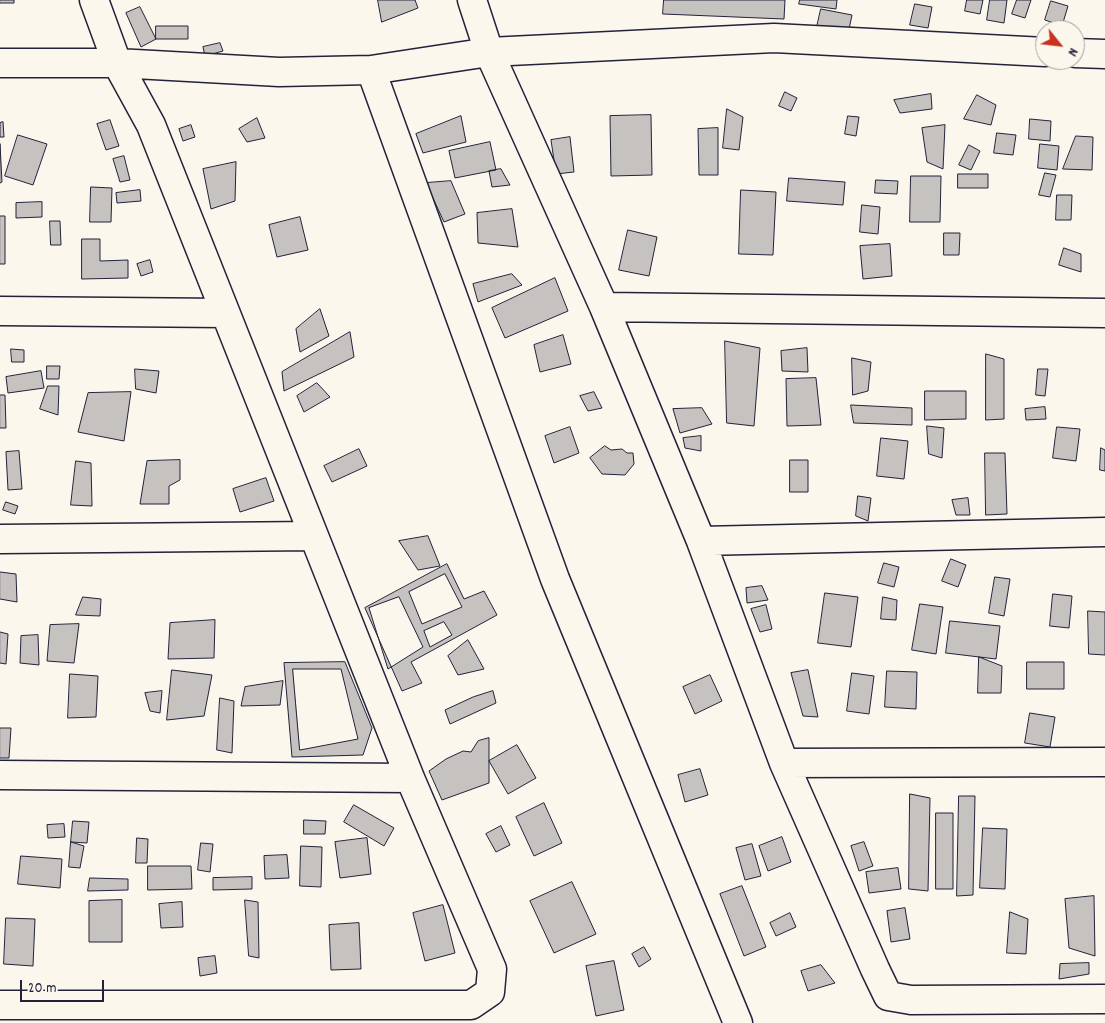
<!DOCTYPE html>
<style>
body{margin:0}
#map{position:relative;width:1105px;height:1023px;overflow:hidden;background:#fbf7ec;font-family:Dekko,sans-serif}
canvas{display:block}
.north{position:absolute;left:1035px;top:20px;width:50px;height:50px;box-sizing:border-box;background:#fbf7ec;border:1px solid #a4a2a5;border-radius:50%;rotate:119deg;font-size:14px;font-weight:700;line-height:20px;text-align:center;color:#22223b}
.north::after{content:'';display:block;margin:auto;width:18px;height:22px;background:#c8321e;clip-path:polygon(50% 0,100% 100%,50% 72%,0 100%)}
.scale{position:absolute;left:20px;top:980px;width:84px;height:22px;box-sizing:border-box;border:2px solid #22223b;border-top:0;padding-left:6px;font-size:15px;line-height:18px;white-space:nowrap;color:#22223b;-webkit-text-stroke:4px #fbf7ec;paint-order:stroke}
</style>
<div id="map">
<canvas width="1105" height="1023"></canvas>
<div class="north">N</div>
<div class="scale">20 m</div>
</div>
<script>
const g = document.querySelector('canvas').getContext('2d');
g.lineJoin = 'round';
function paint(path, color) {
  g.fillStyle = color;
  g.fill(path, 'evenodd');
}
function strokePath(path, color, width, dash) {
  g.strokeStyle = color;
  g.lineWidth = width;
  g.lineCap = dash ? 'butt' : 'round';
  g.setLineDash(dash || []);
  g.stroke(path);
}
const building = new Path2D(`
 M0,0H14V3H0Z
 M378,0H415L418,8L382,22Z
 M664,0H785L784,19L663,14Z
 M800,0H837L836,9L799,4Z
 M967,0H983L980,14L965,11Z
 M990,0H1007L1004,23L987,20Z
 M1017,0H1031L1025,18L1012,14Z
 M1051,1L1068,6L1062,26L1045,20Z
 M915,4L932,7L928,28L910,25Z
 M140,7L156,39L141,47L126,13Z
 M821,9L852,15L848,34L817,27Z
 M156,26H188V39H156Z
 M220,43L223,51L205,56L203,47Z
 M785,92L797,98L791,111L779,106Z
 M931,94L932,109L900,113L894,100Z
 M977,95L996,105L991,125L964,119Z
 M727,109L743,117L739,150L723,148Z
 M651,115L652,175L611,176L610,116Z
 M461,116L466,142L423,153L416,134Z
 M848,116L859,117L856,136L845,134Z
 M257,118L265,138L247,142L239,129Z
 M1030,119L1051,121L1050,141L1029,139Z
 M110,120L119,146L106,150L97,124Z
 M3,122L4,137H0V123Z
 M191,125L195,137L183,141L179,129Z
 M945,125L943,169L927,162L922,128Z
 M718,128V175H699L698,129Z
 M997,133L1016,135L1013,155L994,153Z
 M18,135L47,144L33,185L5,176Z
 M1076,136L1093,137L1092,170L1063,169Z
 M570,137L574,172L556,174L551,140Z
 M490,142L496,170L455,178L449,151Z
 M0,144L2,182L0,183Z
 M1040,144L1059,146L1057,170L1038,168Z
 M969,145L980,151L971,170L959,165Z
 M124,156L130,180L120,182L113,159Z
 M236,162L235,201L211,209L203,169Z
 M501,169L510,185L492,187L489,171Z
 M1045,173L1056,175L1050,197L1039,195Z
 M958,174H988V188H958Z
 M911,176H941L940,222H910Z
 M789,178L845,182L843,205L787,201Z
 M876,180L898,181L897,194L875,193Z
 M451,181L465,214L444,222L426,183Z
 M91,187L112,188L111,222H90Z
 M140,190L141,201L117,203L116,193Z
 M741,190L776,192L773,255L739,254Z
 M1057,195H1072L1071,220H1056Z
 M42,202V217L16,218V203Z
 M862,205L880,207L878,234L860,232Z
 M512,209L518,247L478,243L477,213Z
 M0,216H5V264H0Z
 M300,217L308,250L277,257L269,225Z
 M50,221H60L61,245H51Z
 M628,230L657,237L649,276L619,270Z
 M944,233H960L959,255H944Z
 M82,239H100V261L128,260V278L82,279Z
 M890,244L892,276L863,279L860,246Z
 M1064,248L1081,254V272L1059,265Z
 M150,260L153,272L141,276L137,264Z
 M512,274L522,285L478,302L473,284Z
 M555,278L568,311L505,338L492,308Z
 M320,309L329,336L300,352L296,329Z
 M350,332L354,357L284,391L282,372Z
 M563,335L571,364L540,372L534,345Z
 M725,341L760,348L754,426L727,423Z
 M807,348L808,372L782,371L781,351Z
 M11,349L24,350V362H12Z
 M986,354L1004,359V419L986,420Z
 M852,358L871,362L868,391L853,395Z
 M47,366H60L59,379H47Z
 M135,369L159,371L156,393L136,389Z
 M1038,369H1048L1045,396L1036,395Z
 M41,371L44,388L8,393L6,377Z
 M816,378L821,425L787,426L786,379Z
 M317,383L330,397L304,412L297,396Z
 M48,386H59L58,415L40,409Z
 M925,391H966V419L925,420Z
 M131,392L124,441L78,432L88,393Z
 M594,392L602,408L588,411L580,396Z
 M0,395H5L6,428H0Z
 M851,405L912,408V425L854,423Z
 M1045,407L1046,419L1026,420L1025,409Z
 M702,408L712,424L680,433L673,409Z
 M927,426L944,428L942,458L929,454Z
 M570,427L579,453L554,463L545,436Z
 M1057,427L1080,429L1076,461L1053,458Z
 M701,436V451L685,448L683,438Z
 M881,438L908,441L904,479L877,476Z
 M605,446L611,450L622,449L627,453H633L634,464L625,475L602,474L590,458Z
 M1101,448L1105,450V471L1100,470Z
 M359,449L367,466L332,482L324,466Z
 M19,451L22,489L8,490L6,452Z
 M985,453H1005L1007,514L986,515Z
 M180,460V480L169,486V504H140L147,461Z
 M790,460H808V492H790Z
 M76,461L91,463L92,506L71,505Z
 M266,478L274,501L240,512L233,489Z
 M858,496L871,498L868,521L856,516Z
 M968,498L970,515H956L952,500Z
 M6,502L18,506L15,514L3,510Z
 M428,536L440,566L418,570L399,541Z
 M951,559L966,565L958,587L942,581Z
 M884,563L899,567L894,587L878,583Z
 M447,564L464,599L484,591L497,615L411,662L422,683L402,691L365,608Z
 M0,572L16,574L17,602L0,599Z
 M445,574L462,607L422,624L409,592Z
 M995,577L1010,579L1004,616L989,613Z
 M762,586L768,600L747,603L746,588Z
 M825,593L858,597L851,647L818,643Z
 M1053,594L1072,596L1069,628L1050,626Z
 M83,597L101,599L100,616L76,615Z
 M399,597L423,647L388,669L369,608Z
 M883,597L897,600L896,620L881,619Z
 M920,604L943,607L936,654L912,650Z
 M766,605L772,629L760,632L751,609Z
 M1088,611L1105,612V655L1089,654Z
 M215,620L214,658L168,659L170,623Z
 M950,621L1000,626L996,659L946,653Z
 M444,622L452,635L430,647L424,631Z
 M79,624L74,663L47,661L50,625Z
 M0,632L8,634L6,664L0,663Z
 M38,635L39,665L20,663L21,636Z
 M468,640L484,669L458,675L448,656Z
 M979,657L1002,666L1001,693H978Z
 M345,662L372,728L363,755L292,757L284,663Z
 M1027,662H1064V689H1027Z
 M293,669H341L358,739L300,750Z
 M172,670L212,675L204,716L167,720Z
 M808,670L818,717L803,716L791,673Z
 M887,671L917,672L916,709L885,707Z
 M852,673L874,676L869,714L847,711Z
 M70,674L98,676L96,717L68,718Z
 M710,675L722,701L695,714L683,687Z
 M283,681L280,705L241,706L245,687Z
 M162,691L160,713L150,711L145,693Z
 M493,691L496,703L450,724L445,710L473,697Z
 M220,698L234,701L232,753L217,750Z
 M1030,713L1055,717L1050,747L1025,743Z
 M0,728H11L9,758H0Z
 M489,738V783L442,800L429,771L446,759L463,751L471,752L478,741Z
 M517,745L536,778L508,794L489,761Z
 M700,769L708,795L685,802L678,775Z
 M910,794L930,798L928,891L909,889Z
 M959,796H975L973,895L957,896Z
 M544,803L562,843L534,856L516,817Z
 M354,805L394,828L384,846L344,822Z
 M936,813H953V889H936Z
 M304,820L326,821L325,834H304Z
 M73,821L89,822L87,843L71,842Z
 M64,824L65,837L48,838L47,825Z
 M501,826L510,845L496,852L486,834Z
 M983,828L1007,829L1005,889L980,888Z
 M782,837L791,862L768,871L759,846Z
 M137,838L148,839L147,863H136Z
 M367,838L371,874L340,878L335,842Z
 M71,842L84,846L80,868L69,867Z
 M864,842L873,866L859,871L851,846Z
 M201,843L213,844L210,872L198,870Z
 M752,844L761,876L745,880L736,848Z
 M301,846L322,847L321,887L300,886Z
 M287,855L289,878L265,879L264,856Z
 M21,856L62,859L60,888L18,884Z
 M148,866H191L192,889L148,890Z
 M898,868L901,889L869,893L866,872Z
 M252,877V889L213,890V878Z
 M90,878L128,879V890L88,891Z
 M572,882L596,934L554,953L530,901Z
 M742,886L766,947L744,956L720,894Z
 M1094,896L1095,956L1069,948L1065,899Z
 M122,900V942H89V901Z
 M245,900L258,902L259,958L249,956Z
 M182,902L183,927L161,928L159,904Z
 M443,905L455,953L425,961L413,913Z
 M905,908L910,939L891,942L887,911Z
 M1010,912L1028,919L1026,954L1007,953Z
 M790,913L796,927L776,936L770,923Z
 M6,918L35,919L33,966L4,964Z
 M359,923L361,969L331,970L329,925Z
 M644,947L651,959L639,967L632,954Z
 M215,956L217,973L200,976L198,958Z
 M614,961L624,1010L596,1016L586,966Z
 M1089,963V974L1059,979L1060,964Z
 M821,965L835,983L808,991L801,971Z`);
paint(building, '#c6c2c0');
strokePath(building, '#22223b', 1);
const street = new Path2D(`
 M472,0L489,52L604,307L701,541L784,763L875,969L888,996L911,1000L1105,999
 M1075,53L1105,54
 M0,63H117L279,72L371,70L489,52L774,38L1045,52
 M371,70L555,579L738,1023
 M604,307L1105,313
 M0,311L225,313
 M0,539L314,536
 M701,541L1105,532
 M784,763L1105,762
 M0,775L410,778
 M0,1005H471L490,992L492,969L410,778L151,125L117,63L94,0`);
strokePath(street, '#22223b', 31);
strokePath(street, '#fbf7ec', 28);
</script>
